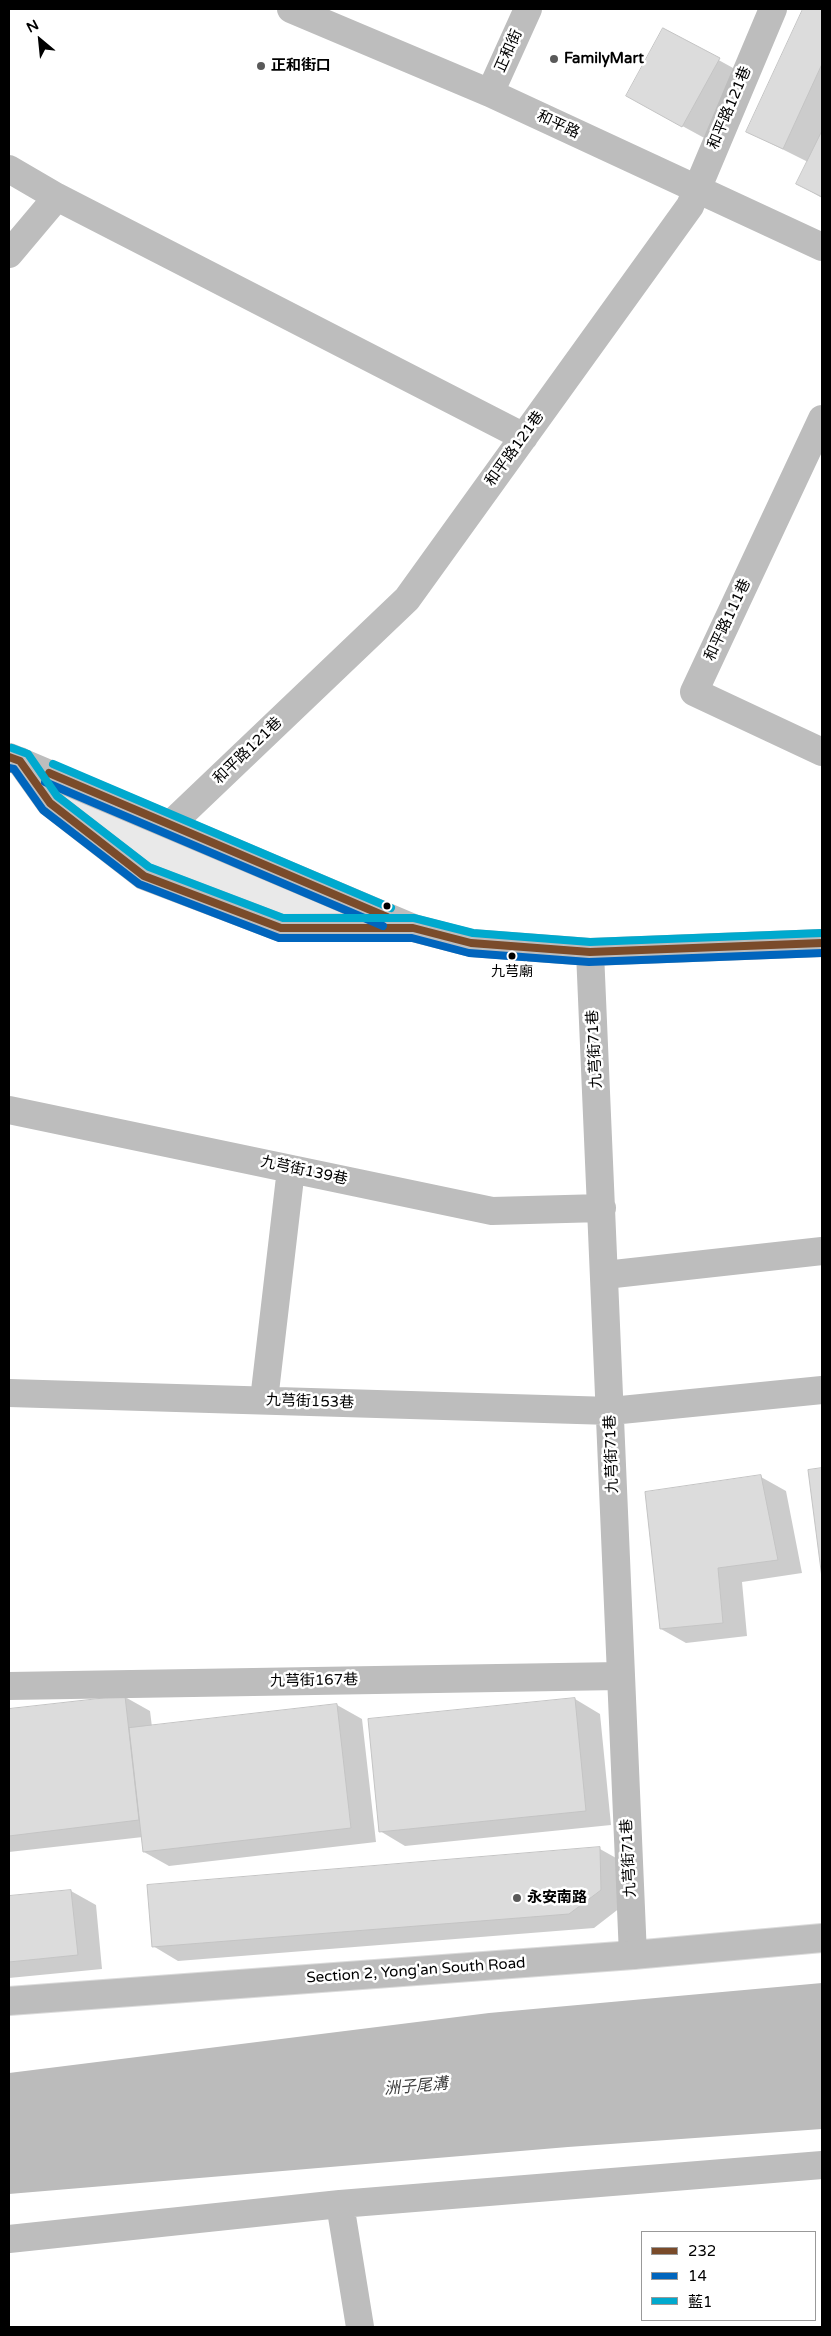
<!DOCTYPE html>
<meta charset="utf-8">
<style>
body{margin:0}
#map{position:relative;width:831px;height:2336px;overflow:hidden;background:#fff;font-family:"Varela Round","Noto Sans TC",sans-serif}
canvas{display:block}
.frame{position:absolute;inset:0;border:10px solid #000;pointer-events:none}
.legend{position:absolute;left:641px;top:2231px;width:175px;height:90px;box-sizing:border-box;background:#fff;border:1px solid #999;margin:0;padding:6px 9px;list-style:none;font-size:15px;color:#000}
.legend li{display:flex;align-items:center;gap:10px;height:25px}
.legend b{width:25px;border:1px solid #999}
.north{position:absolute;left:15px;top:15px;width:50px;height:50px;-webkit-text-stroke:4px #fff;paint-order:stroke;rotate:332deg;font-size:14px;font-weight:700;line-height:20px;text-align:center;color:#000}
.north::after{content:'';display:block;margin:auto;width:18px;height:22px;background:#000;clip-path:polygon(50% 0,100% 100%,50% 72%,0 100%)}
</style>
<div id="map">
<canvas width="831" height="2336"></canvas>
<div class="frame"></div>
<ul class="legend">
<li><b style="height:6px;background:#7a4b2a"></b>232</li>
<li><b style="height:6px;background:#0065bd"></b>14</li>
<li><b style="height:6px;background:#00a9ce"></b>藍1</li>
</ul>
<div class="north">N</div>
</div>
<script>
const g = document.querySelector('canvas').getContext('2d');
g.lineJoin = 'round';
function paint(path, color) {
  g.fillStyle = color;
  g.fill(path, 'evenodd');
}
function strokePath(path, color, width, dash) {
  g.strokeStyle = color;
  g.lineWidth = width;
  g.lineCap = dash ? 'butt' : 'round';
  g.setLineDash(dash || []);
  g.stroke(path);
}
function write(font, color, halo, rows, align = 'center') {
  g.font = font + ' "Varela Round","Noto Sans TC",sans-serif';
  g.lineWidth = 5;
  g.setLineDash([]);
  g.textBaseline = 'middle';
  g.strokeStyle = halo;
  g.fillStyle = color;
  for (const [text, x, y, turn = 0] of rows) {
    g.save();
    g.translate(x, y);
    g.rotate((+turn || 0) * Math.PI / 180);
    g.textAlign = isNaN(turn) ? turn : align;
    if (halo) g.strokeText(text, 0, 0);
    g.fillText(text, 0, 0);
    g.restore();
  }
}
paint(new Path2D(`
 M31,766L397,927L281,928L144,876Z`), '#e9e9e9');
paint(new Path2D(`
 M822,1983V2129L568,2147L9,2194V2073L489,2013Z`), '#bbb');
paint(new Path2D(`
 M804,9H822V198L798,184L808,162L748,132Z
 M664,30L744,74L708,140L653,110Z
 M822,1469V1568L809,1471Z
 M761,1477L786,1491L802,1573L742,1582L747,1636L686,1643L661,1629Z
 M125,1697L150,1711L152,1727L337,1705L362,1719L376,1842L169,1866L144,1852L143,1837L9,1852V1710Z
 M575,1699L600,1714L611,1825L405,1846L380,1831Z
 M600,1849L625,1863V1904L594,1928L178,1961L153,1946Z
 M71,1891L96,1905L102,1969L9,1978V1897Z`), '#0003');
const building = new Path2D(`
 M803,9H822V64L783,149L746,132Z
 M663,28L720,58L682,127L626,96Z
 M822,131V197L796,184Z
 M822,1468V1578L808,1470Z
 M761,1475L778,1560L718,1568L723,1623L660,1629L645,1492Z
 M125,1696L139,1820L9,1836V1709Z
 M575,1698L586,1811L379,1832L368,1719Z
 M337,1704L351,1828L143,1852L129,1728Z
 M600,1847L601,1890L569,1914L152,1947L147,1885Z
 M71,1890L78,1955L9,1962V1896Z`);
paint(building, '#dcdcdc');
strokePath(building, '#c4c4c4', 1);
const major = new Path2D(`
 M9,2001L633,1955L822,1938`);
strokePath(major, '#dbdbdb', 30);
strokePath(new Path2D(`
 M291,9L490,93L822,247
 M490,93L528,9
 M9,169L57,197L524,437
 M9,254L57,197
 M822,419L694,692L822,752
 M9,757L413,928L471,943L590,952L822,943
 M20,761L50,803L144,876L281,928L399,927
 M170,825L407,599L690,206L773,9
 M590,952L633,1955
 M9,1110L492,1211L602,1208
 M605,1275L822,1251
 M9,1393L611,1411L822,1390
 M264,1400L291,1169
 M9,1686L620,1676
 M340,2204L360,2327
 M9,2239L340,2204L822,2165`), '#bdbdbd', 28);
strokePath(major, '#bdbdbd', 28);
strokePath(new Path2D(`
 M9,757L20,761L50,803L144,876L281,928H413L471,943L590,952L822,943
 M49,773L387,917`), '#7a4b2a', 8);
strokePath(new Path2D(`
 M9,768L14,769L43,810L139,884L279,938H412L469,953L589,962L822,953
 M45,782L383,926`), '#0065bd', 8);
strokePath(new Path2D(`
 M12,748L28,754L57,796L149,867L283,918H414L473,933L590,942L822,933
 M53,764L391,908`), '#00a9ce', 8);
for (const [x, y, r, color] of [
 [554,59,5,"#595959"],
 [261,66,5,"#595959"],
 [387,906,4.5,"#000"],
 [512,956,4.5,"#000"],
 [517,1898,5,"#595959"]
]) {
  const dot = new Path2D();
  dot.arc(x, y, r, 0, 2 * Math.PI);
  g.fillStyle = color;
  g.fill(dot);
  strokePath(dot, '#fff', 2);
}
write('14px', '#000', '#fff', [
 ["九芎廟",512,972]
]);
write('15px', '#000', '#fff', [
 ["正和街",509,51,-66],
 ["和平路121巷",730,108,-67],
 ["和平路",558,125,25],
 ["和平路121巷",515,449,-54],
 ["和平路111巷",728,620,-65],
 ["和平路121巷",248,751,-44],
 ["九芎街71巷",595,1049,-93],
 ["九芎街139巷",304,1171,12],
 ["九芎街153巷",310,1402,2],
 ["九芎街71巷",612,1454,-92],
 ["九芎街167巷",314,1681,-1],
 ["九芎街71巷",629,1858,-93],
 ["Section 2, Yong'an South Road",416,1971,-4]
]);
write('bold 15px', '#000', '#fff', [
 ["FamilyMart",564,59],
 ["正和街口",271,66],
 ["永安南路",527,1898]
], 'left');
write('italic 16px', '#3f3f3f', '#fff', [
 ["洲子尾溝",416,2087,-5]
]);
</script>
